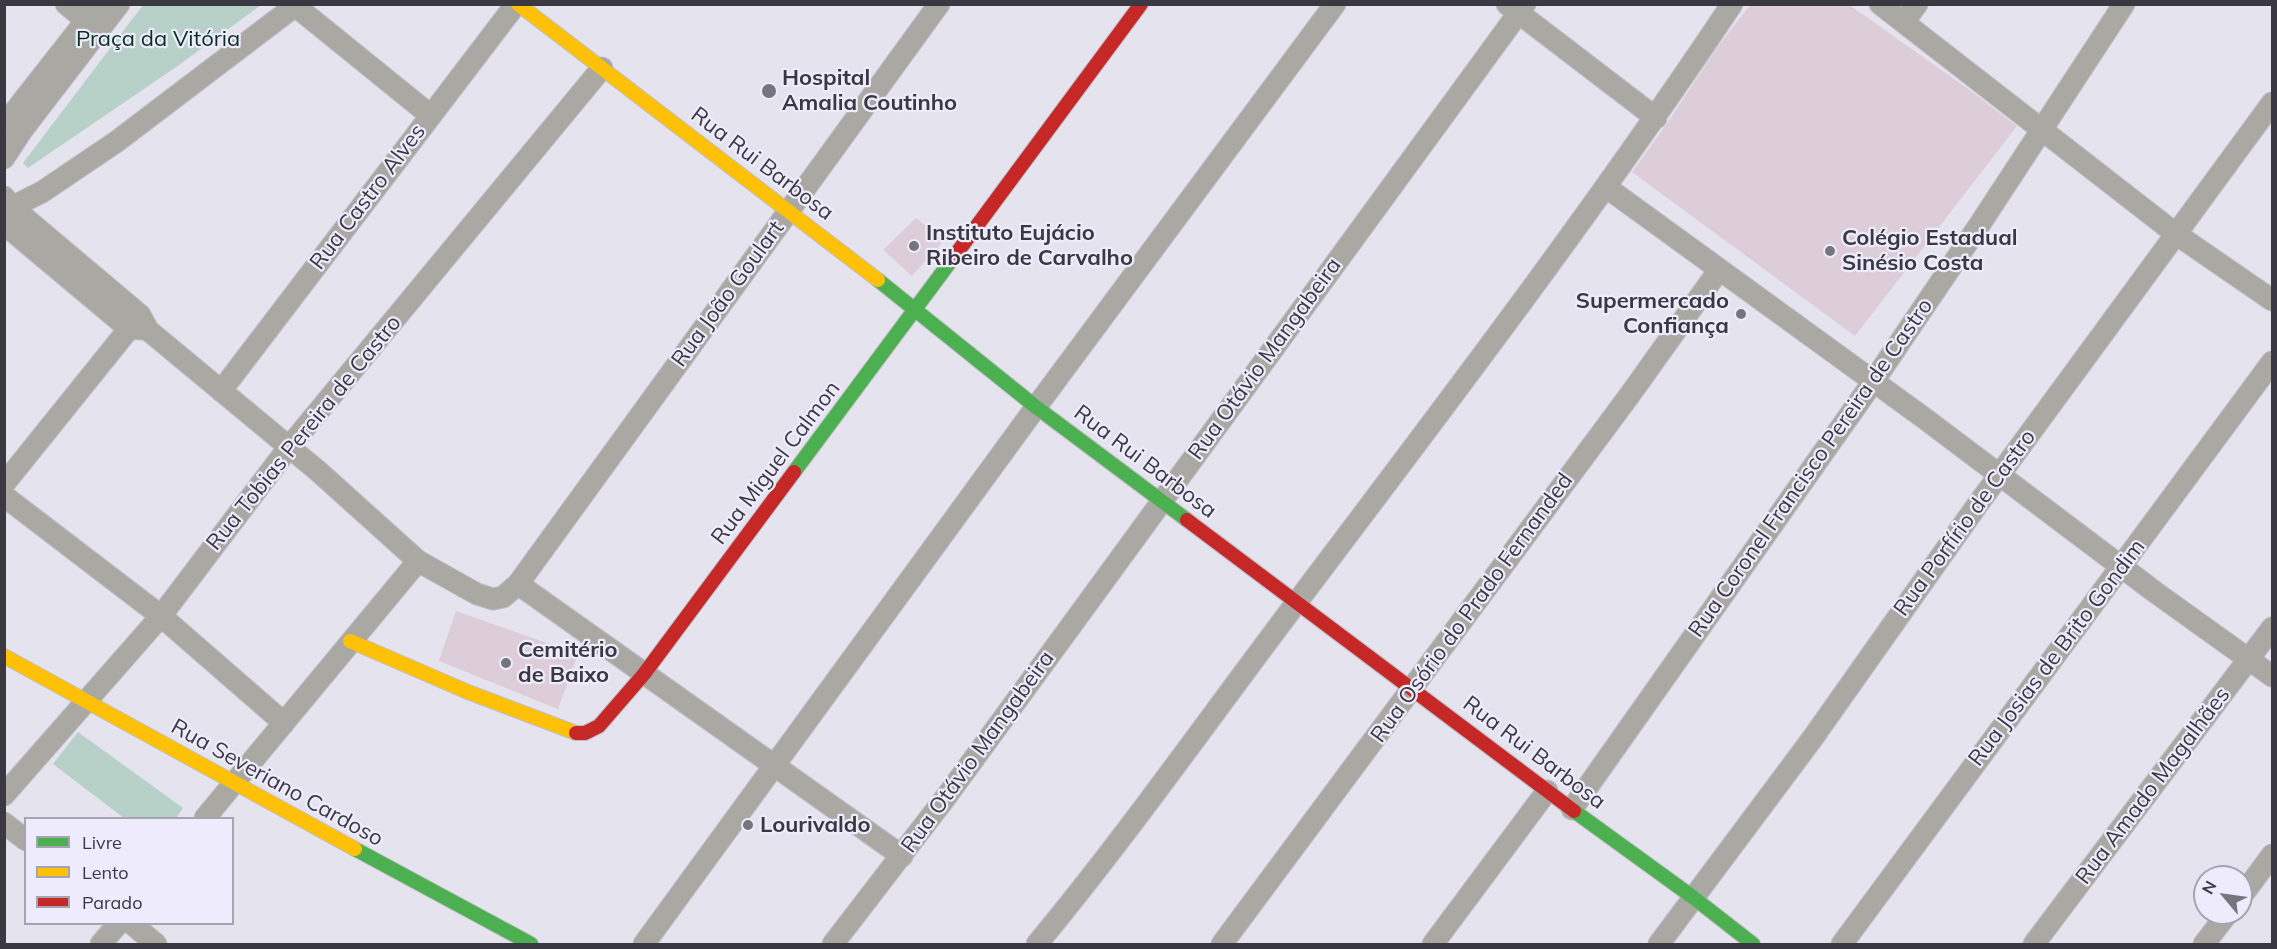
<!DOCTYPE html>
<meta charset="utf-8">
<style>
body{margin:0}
#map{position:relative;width:2277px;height:949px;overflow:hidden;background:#e4e3ee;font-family:Mulish,sans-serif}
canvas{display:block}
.frame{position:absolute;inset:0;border:6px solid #3a3941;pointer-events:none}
.legend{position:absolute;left:24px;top:817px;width:210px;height:108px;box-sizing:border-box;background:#eeecfc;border:2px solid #a6a4b1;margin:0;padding:8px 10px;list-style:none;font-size:18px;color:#3a3941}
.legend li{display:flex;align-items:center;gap:12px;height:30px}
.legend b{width:30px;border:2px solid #a6a4b1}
.north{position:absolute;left:2193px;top:865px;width:60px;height:60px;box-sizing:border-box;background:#eeecfc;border:2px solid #a6a4b1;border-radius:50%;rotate:299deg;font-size:16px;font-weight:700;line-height:24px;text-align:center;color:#3a3941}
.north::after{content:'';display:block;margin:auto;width:21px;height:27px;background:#76747e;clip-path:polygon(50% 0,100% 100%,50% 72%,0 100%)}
</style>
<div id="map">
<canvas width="2277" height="949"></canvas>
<div class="frame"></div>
<ul class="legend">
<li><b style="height:8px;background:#4caf50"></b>Livre</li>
<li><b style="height:8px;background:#ffc107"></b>Lento</li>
<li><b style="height:8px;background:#c62828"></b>Parado</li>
</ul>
<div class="north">N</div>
</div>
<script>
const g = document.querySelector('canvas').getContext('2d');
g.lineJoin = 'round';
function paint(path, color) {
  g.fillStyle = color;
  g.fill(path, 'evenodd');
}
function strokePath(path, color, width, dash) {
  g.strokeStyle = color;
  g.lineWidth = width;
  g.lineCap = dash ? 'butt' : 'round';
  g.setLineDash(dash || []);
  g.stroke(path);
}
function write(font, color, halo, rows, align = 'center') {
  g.font = font + ' Mulish,sans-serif';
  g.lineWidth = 4.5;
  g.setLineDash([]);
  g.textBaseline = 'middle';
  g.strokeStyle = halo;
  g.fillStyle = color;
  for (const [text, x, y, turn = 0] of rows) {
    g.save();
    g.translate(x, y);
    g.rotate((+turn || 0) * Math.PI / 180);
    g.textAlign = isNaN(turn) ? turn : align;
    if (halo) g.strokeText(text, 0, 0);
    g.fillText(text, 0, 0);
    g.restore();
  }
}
paint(new Path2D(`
 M143,5H261L179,65L28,168L23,163Z
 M78,732L183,808L176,818H124L53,764Z`), '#b7d1c9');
paint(new Path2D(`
 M1751,4H1848L1971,91L2017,126L1855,336L1632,172L1666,125L1719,45Z
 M916,218L944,240L912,276L883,250Z
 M456,611L578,654L558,709L439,661Z`), '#ddcdd9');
const street = new Path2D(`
 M66,4L96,29
 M293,4L430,115
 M1507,4L1656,118
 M1880,4L2176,234L2272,300
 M1904,22L1917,4
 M4,125L99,4
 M4,158L23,129L119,4
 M1606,187L1924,418L2155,592L2272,676
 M4,197L12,207L140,315L148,330L318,471L418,561L477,594L493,599L503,597L518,584L902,856
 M12,207L42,192L116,142L295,6
 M4,224L128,328L141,329
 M221,391L516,4
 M4,484L140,315
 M4,496L161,616L284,723
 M518,584L939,4
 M4,795L161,616L289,447L602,68
 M1572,809L1873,382L1980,224L2124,4
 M205,818L418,561
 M4,823L26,840
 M2241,897L2272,855
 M132,924L156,944
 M101,944L118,924
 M644,944L1036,407L1335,4
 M833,944L946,797L1525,4
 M1037,944C1129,833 1212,714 1300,598C1447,403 1596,208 1732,4
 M1222,944L1629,396L1719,270
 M1433,944L1547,791
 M1659,944L1812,739L1978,504L2272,103
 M1842,944L2272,362
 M2034,944L2272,628
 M2204,944L2228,913`);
const fast = new Path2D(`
 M878,280L1036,407L1187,520
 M794,472L956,254
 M1574,811L1694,898L1753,944
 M355,849L531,944`);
const slow = new Path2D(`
 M518,4L878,280
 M350,641L468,692L576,733
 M4,656L355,849`);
const jam = new Path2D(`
 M956,254L1141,4
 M1187,520L1574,811
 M576,733H585L599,726L644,674L794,472`);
strokePath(street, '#bfbec7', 23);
strokePath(fast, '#bfbec7', 16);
strokePath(slow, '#bfbec7', 16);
strokePath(jam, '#bfbec7', 16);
strokePath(street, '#aaa8a2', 21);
strokePath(fast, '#4caf50', 14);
strokePath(slow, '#ffc107', 14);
strokePath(jam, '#c62828', 14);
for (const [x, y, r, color] of [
 [769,91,8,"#76747e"],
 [914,246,6,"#76747e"],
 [1830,251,6,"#76747e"],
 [1741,314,6,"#76747e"],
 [506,663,6,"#76747e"],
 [748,825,6,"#76747e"]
]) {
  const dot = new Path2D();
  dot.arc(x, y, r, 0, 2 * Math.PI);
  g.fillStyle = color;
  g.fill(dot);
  strokePath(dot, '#eeecfc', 2);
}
write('22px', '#093121', '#eeecfc', [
 ["Praça da Vitória",158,39]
]);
write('bold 22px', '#3a3941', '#eeecfc', [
 ["Hospital",782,78],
 ["Amalia Coutinho",782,103],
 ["Instituto Eujácio",926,233],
 ["Ribeiro de Carvalho",926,258],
 ["Colégio Estadual",1842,238],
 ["Sinésio Costa",1842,263],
 ["Supermercado",1729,301,"right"],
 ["Confiança",1729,326,"right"],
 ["Cemitério",518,650],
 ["de Baixo",518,675],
 ["Lourivaldo",760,825]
], 'left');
write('22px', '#3a3941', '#eeecfc', [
 ["Rua Rui Barbosa",762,164,37],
 ["Rua Castro Alves",368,197,-53],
 ["Rua João Goulart",728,294,-54],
 ["Rua Otávio Mangabeira",1265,359,-54],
 ["Rua Tobias Pereira de Castro",304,433,-51],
 ["Rua Rui Barbosa",1145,462,37],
 ["Rua Miguel Calmon",776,463,-53],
 ["Rua Coronel Francisco Pereira de Castro",1811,468,-55],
 ["Rua Porfírio de Castro",1965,523,-54],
 ["Rua Osório do Prado Fernanded",1472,608,-54],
 ["Rua Josias de Brito Gondim",2057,653,-53],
 ["Rua Otávio Mangabeira",978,752,-54],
 ["Rua Rui Barbosa",1534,753,37],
 ["Rua Severiano Cardoso",277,783,29],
 ["Rua Amado Magalhães",2153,786,-53]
]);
</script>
